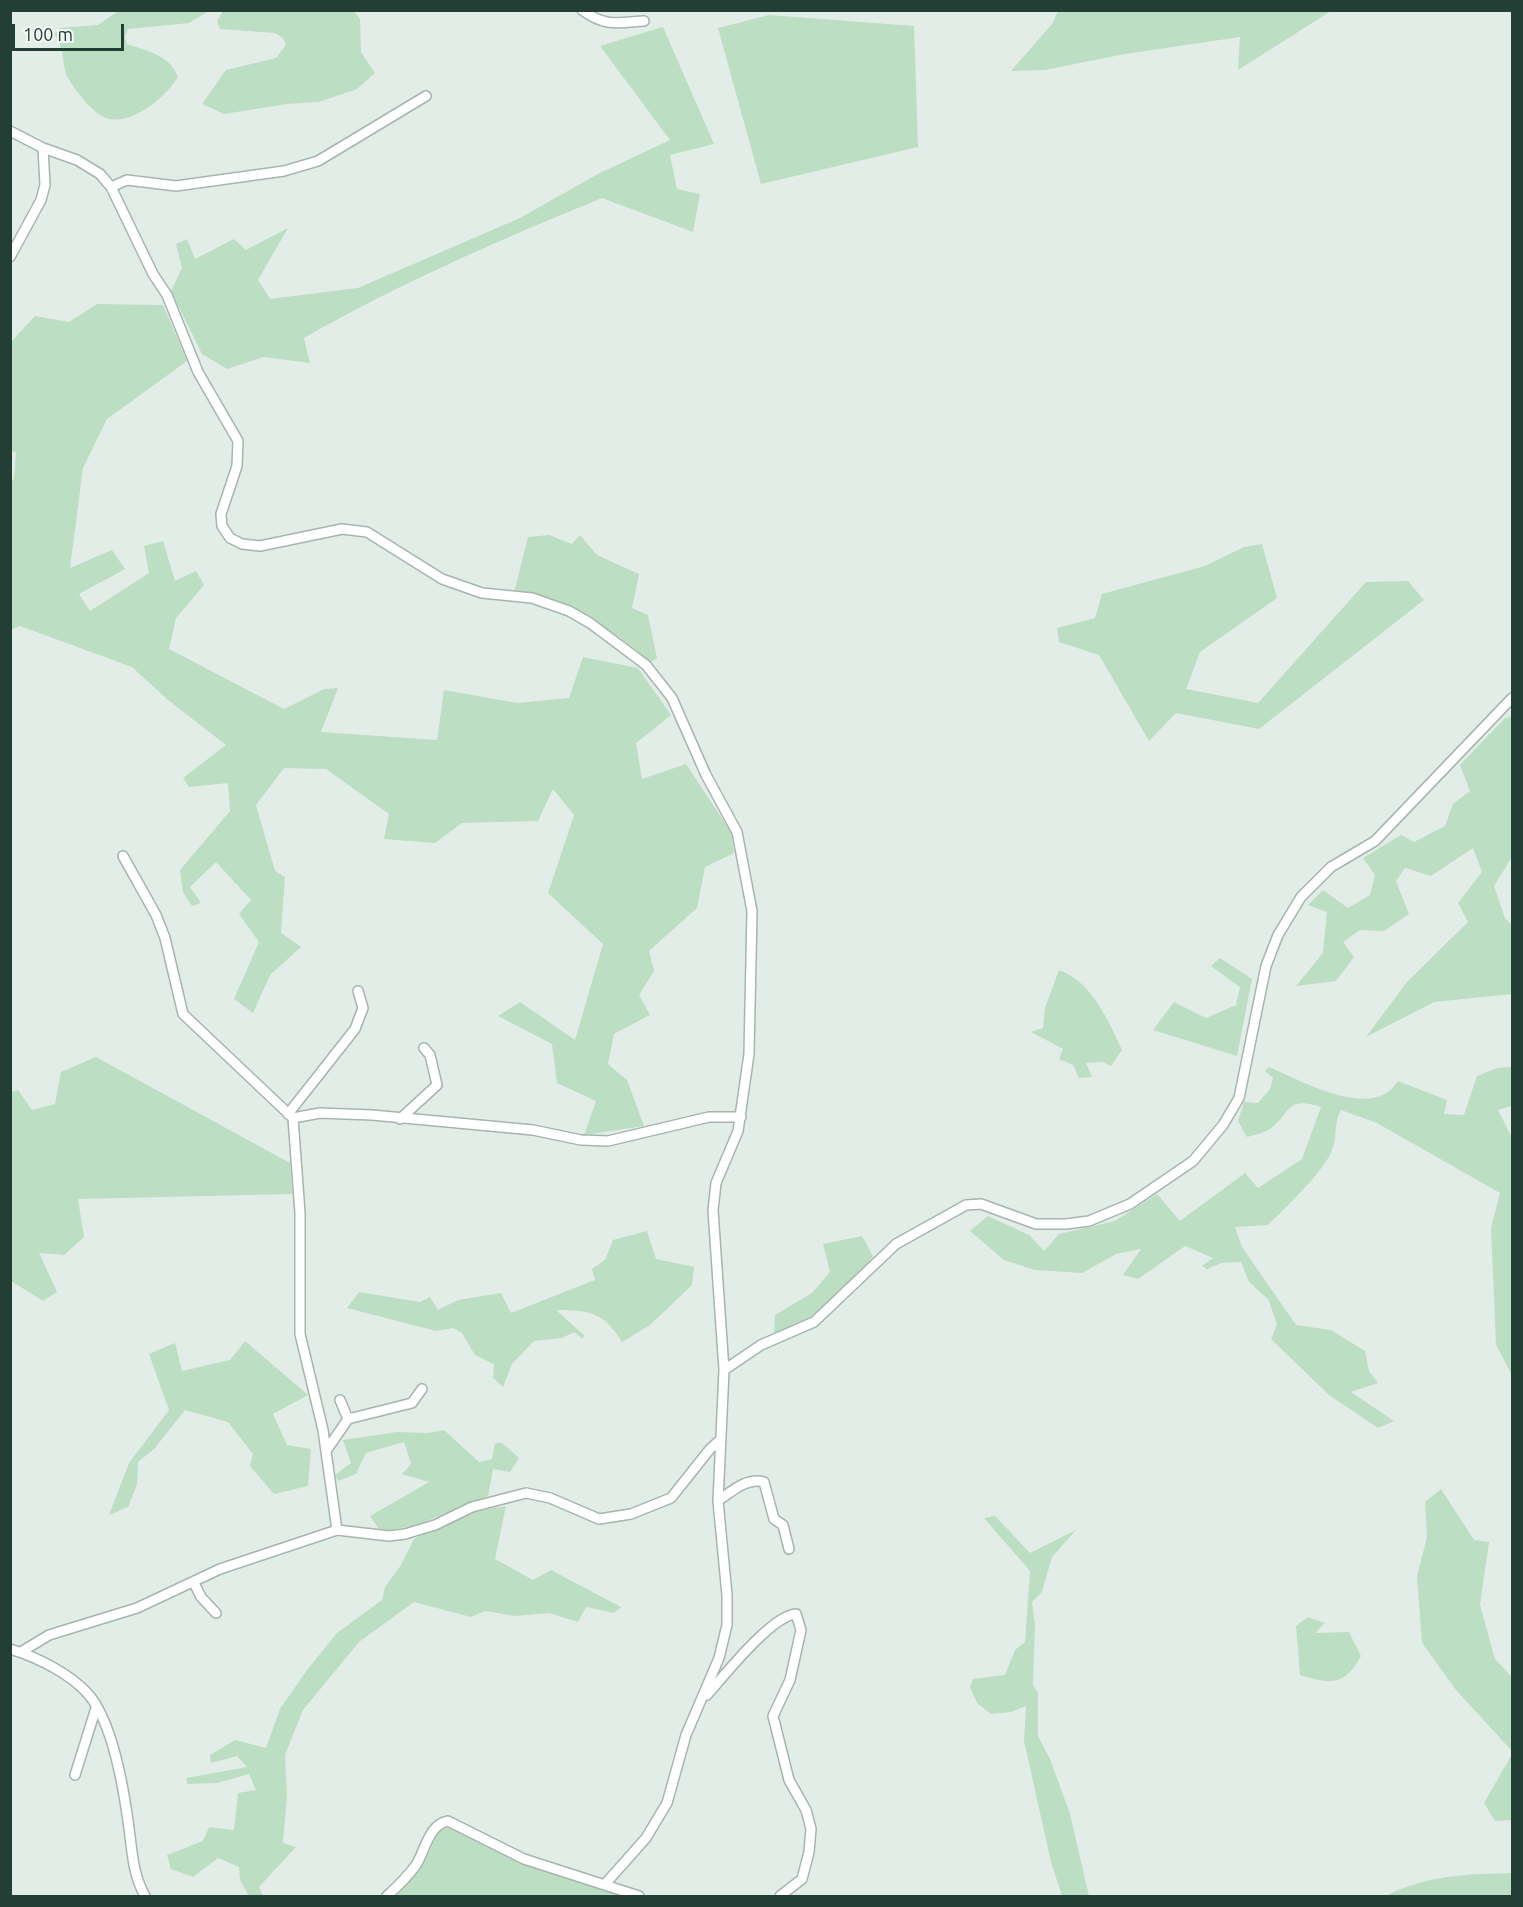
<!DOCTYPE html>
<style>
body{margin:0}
#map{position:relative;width:1523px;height:1907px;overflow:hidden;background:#e3ede8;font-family:Ubuntu,sans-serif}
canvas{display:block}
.frame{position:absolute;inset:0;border:12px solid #233e34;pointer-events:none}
.scale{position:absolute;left:12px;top:24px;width:112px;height:27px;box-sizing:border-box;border:3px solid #233e34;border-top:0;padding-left:8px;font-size:18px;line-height:21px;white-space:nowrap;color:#233e34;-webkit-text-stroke:4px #f4f9f6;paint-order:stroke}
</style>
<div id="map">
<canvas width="1523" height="1907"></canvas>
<div class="frame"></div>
<div class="scale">100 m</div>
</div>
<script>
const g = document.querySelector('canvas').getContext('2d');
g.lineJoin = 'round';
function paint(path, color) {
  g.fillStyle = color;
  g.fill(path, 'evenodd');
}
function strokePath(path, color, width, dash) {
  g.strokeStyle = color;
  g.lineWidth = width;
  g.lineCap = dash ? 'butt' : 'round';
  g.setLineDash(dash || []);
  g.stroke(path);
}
paint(new Path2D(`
 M118,11H209L189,23L128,29L125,37L127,44C147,51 170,55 178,77C167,96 131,127 106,118C91,112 76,91 68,78C61,64 65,46 54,34L60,28L98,25Z
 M223,11H354L360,19L361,52L375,73L357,89L319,102L287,104L224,114L202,104L226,70L276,58L286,45L283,38L275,33L220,29L217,21Z
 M1058,11V10L1331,11L1238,70L1240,37L1125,54L1045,70L1011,71L1052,24Z
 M769,15L914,26L918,147L761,184L718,28Z
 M663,27L714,144L670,155L677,189L700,194L693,232L602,198C500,240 400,283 304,338L310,363L264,357L227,369L202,354L171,291L182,268L176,244L187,239L195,259L234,239L246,250L288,228L258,280L270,299L358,288L520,218L598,174L670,140L600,46Z
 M97,304L163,305L187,361L107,419L83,468L70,568L112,550L125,569L79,594L90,611L149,573L144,546L163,541L175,581L196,571L204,585L176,618L169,649L284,709L324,689L338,688L321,732L437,740L444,690L517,703L569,698L583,657L638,668L671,715L636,743L642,779L686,764L731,832L734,853L705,867L697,908L649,951L654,971L639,995L650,1015L614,1034L608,1064L627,1080L644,1126L584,1135L596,1101L557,1083L552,1044L498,1016L520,1002L575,1040L603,944L548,893L574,815L553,789L538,821L462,823L435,843L384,839L389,814L326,769L284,768L256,805L275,871L285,877L281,933L301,947L270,975L253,1013L234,999L259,942L239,914L251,900L216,862L190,887L201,903L192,906L183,892L180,870L230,811L228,783L189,787L183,778L226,745L168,700L132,667L20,626L11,630L10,483L14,479L16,452L10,451L11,342L35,316L69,322Z
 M549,535L572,544L580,535L597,555L639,574L632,608L648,615L657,658L651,662C611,629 569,597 514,593L528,537Z
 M1262,544L1277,598L1200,652L1186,689L1258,703L1366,582L1408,581L1424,600L1259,729L1176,713L1149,741L1099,655L1059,642L1057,628L1095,618L1102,594L1205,566L1244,547Z
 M1512,717V857L1494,886L1505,918L1512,925V994L1434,1002L1366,1037L1407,982L1468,922L1458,903L1482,872L1473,848L1431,876L1405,868L1396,881L1409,914L1384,931L1360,930L1343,942L1354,957L1336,981L1296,986L1323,953L1327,912L1308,905L1323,890L1348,908L1370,895L1375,875L1363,858L1401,835L1414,842L1445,826L1453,804L1470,791L1460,765L1505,718Z
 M1220,958L1252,979L1237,1056L1153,1030L1174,1002L1206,1018L1236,1005L1240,987L1211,966Z
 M1059,970C1092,982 1108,1020 1122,1050L1111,1066L1103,1062L1086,1063L1092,1077L1079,1078L1073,1065L1059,1059L1063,1049L1031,1032L1043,1028L1045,1008Z
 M96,1057L290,1163L292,1194L78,1199L84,1237L64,1255L39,1253L57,1292L43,1301L11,1281V1092L18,1090L32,1110L55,1104L61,1072Z
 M1269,1067C1302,1081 1374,1122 1398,1081L1447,1100L1444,1114L1464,1115L1477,1076L1497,1068L1511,1067L1512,1106L1498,1110L1512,1138V1375L1496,1345L1491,1228L1500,1193L1377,1123L1341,1110C1333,1123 1338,1137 1332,1150C1323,1173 1285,1208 1268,1225L1235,1227L1242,1247L1296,1325L1331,1330L1365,1351L1369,1371L1378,1383L1351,1392L1394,1421L1378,1428L1329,1395L1271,1339L1277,1324L1268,1299L1249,1282L1241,1262L1222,1263L1207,1269L1202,1266L1213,1258L1185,1246L1138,1279L1123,1275L1141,1249L1116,1254L1082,1273L1035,1270L1004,1260L970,1231L988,1216L1029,1235L1044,1251L1059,1234L1115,1221L1157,1194L1180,1221L1245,1173L1258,1188L1302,1159L1321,1107C1282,1094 1292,1117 1266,1131C1260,1134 1253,1135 1247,1137L1238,1121L1244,1102L1258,1103L1270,1089L1273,1078L1265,1071Z
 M647,1231L656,1259L694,1267L692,1285L650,1325L622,1342C604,1312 589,1310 556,1310L584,1335L583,1339L574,1332L562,1338L534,1341L512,1364L503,1387L493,1378L494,1364L475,1355L462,1333L453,1328L436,1331L347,1308L359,1292L420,1302L430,1297L438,1310L458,1300L501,1293L511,1313L595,1280L592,1269L605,1260L613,1240Z
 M862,1236L873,1256L859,1276L806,1321L774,1334L775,1315L812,1293L830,1272L823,1244Z
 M245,1341L308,1395L273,1414L287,1445L311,1449L308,1486L274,1494L250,1466L253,1454L228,1422L185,1410L154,1449L138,1462L137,1485L128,1507L109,1515L129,1463L169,1410L149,1354L175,1343L182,1371L230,1360Z
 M444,1430L479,1462L492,1459L495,1443H502L519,1458L510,1472L493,1469L488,1496L417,1525L381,1532L370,1516L429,1482L402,1474L411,1464L404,1442L366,1453L356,1474L338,1481L335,1475L351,1463L343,1440L397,1432L428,1433Z
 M1441,1489L1474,1540L1489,1542L1480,1605L1495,1659L1512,1677V1751L1456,1690L1422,1643L1417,1577L1427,1537L1425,1502Z
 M506,1506L495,1559L533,1580L551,1570L621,1607L614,1613L586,1607L578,1622L549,1613L515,1616L485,1611L471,1617L414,1602L359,1642L303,1710L285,1755L287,1795L283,1843L296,1847L259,1887L263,1896H249L240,1880L239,1867L218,1858L193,1877L171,1869L167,1855L203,1841L209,1827L234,1830L238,1793L256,1790L249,1774L217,1783L187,1784L186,1778L247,1767L237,1756L211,1763L210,1755L235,1740L266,1748L280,1709L307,1670L337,1633L382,1600L385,1587L401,1565L414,1539L469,1512Z
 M995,1516L1030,1553L1076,1530L1052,1557L1042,1592L1032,1602L1035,1626L1033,1685L1038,1693V1736L1050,1759L1070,1814L1089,1896H1062L1051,1862L1024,1741L1026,1706L1011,1712L991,1714L977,1703L970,1687L973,1679L1005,1675L1015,1650L1025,1642L1030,1571L984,1518Z
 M1308,1617L1325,1623L1315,1633L1349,1632L1361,1656C1344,1687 1331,1684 1300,1675L1296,1626Z
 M1512,1754V1820L1495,1821L1484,1803Z
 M454,1826L626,1896H397L422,1866L440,1830Z
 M1512,1873V1896H1386C1426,1875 1468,1874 1512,1873Z`), '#bcdec2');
const minor = new Path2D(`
 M582,10C605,27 617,23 644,21
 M10,131L43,148L77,160L100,174L111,187L153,274L167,295L198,372L238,441L237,466L221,514L222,526L230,538L242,544L260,546L342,529L367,532L442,579L482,593L532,598L569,611L590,623L646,665L672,698L706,775L737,832L752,911L749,1054L738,1131L716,1183L713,1210L724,1370L718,1501L727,1595V1625L719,1658L686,1735L667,1803L646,1838L606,1883
 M111,187L127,180L176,186L284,171L318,161L426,96
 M10,257L41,200L45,185L43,148
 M123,856L156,915L165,938L183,1014L293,1118
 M288,1114L355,1029L363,1008L358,991
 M400,1119L437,1085L430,1055L424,1048
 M724,1370L761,1345L814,1322L896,1244L966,1205L981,1204L1036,1224H1066L1089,1221L1130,1204L1193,1161L1223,1125L1239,1098L1266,966L1278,935L1301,897L1331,867L1375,841L1512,698
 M348,1419L412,1403L422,1389
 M326,1451L348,1419L340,1400
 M718,1501C732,1491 747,1477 764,1482L774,1519L783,1525L789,1549
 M337,1530L323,1430L300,1334V1213L293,1118L320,1113L372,1115L533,1130L581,1140L608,1141L709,1117H741
 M194,1583L201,1597L216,1613
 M10,1649C37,1657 71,1674 89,1695C113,1724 123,1785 128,1821C132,1848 132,1873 145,1896
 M21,1652L49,1635L137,1608L220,1569L337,1530L389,1536L405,1534L435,1525L472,1507L526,1493L550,1498L599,1519L631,1514L671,1498L710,1449L720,1440
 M707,1695C723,1677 772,1615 796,1614L801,1630L790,1680L773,1716L789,1780L806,1810L811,1829L809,1852L802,1879L780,1896
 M75,1775L96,1708
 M387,1896C397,1887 408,1876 416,1865C425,1851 429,1824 448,1821L524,1859L639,1896`);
strokePath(minor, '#a6b5ae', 12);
strokePath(minor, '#fff', 9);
</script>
